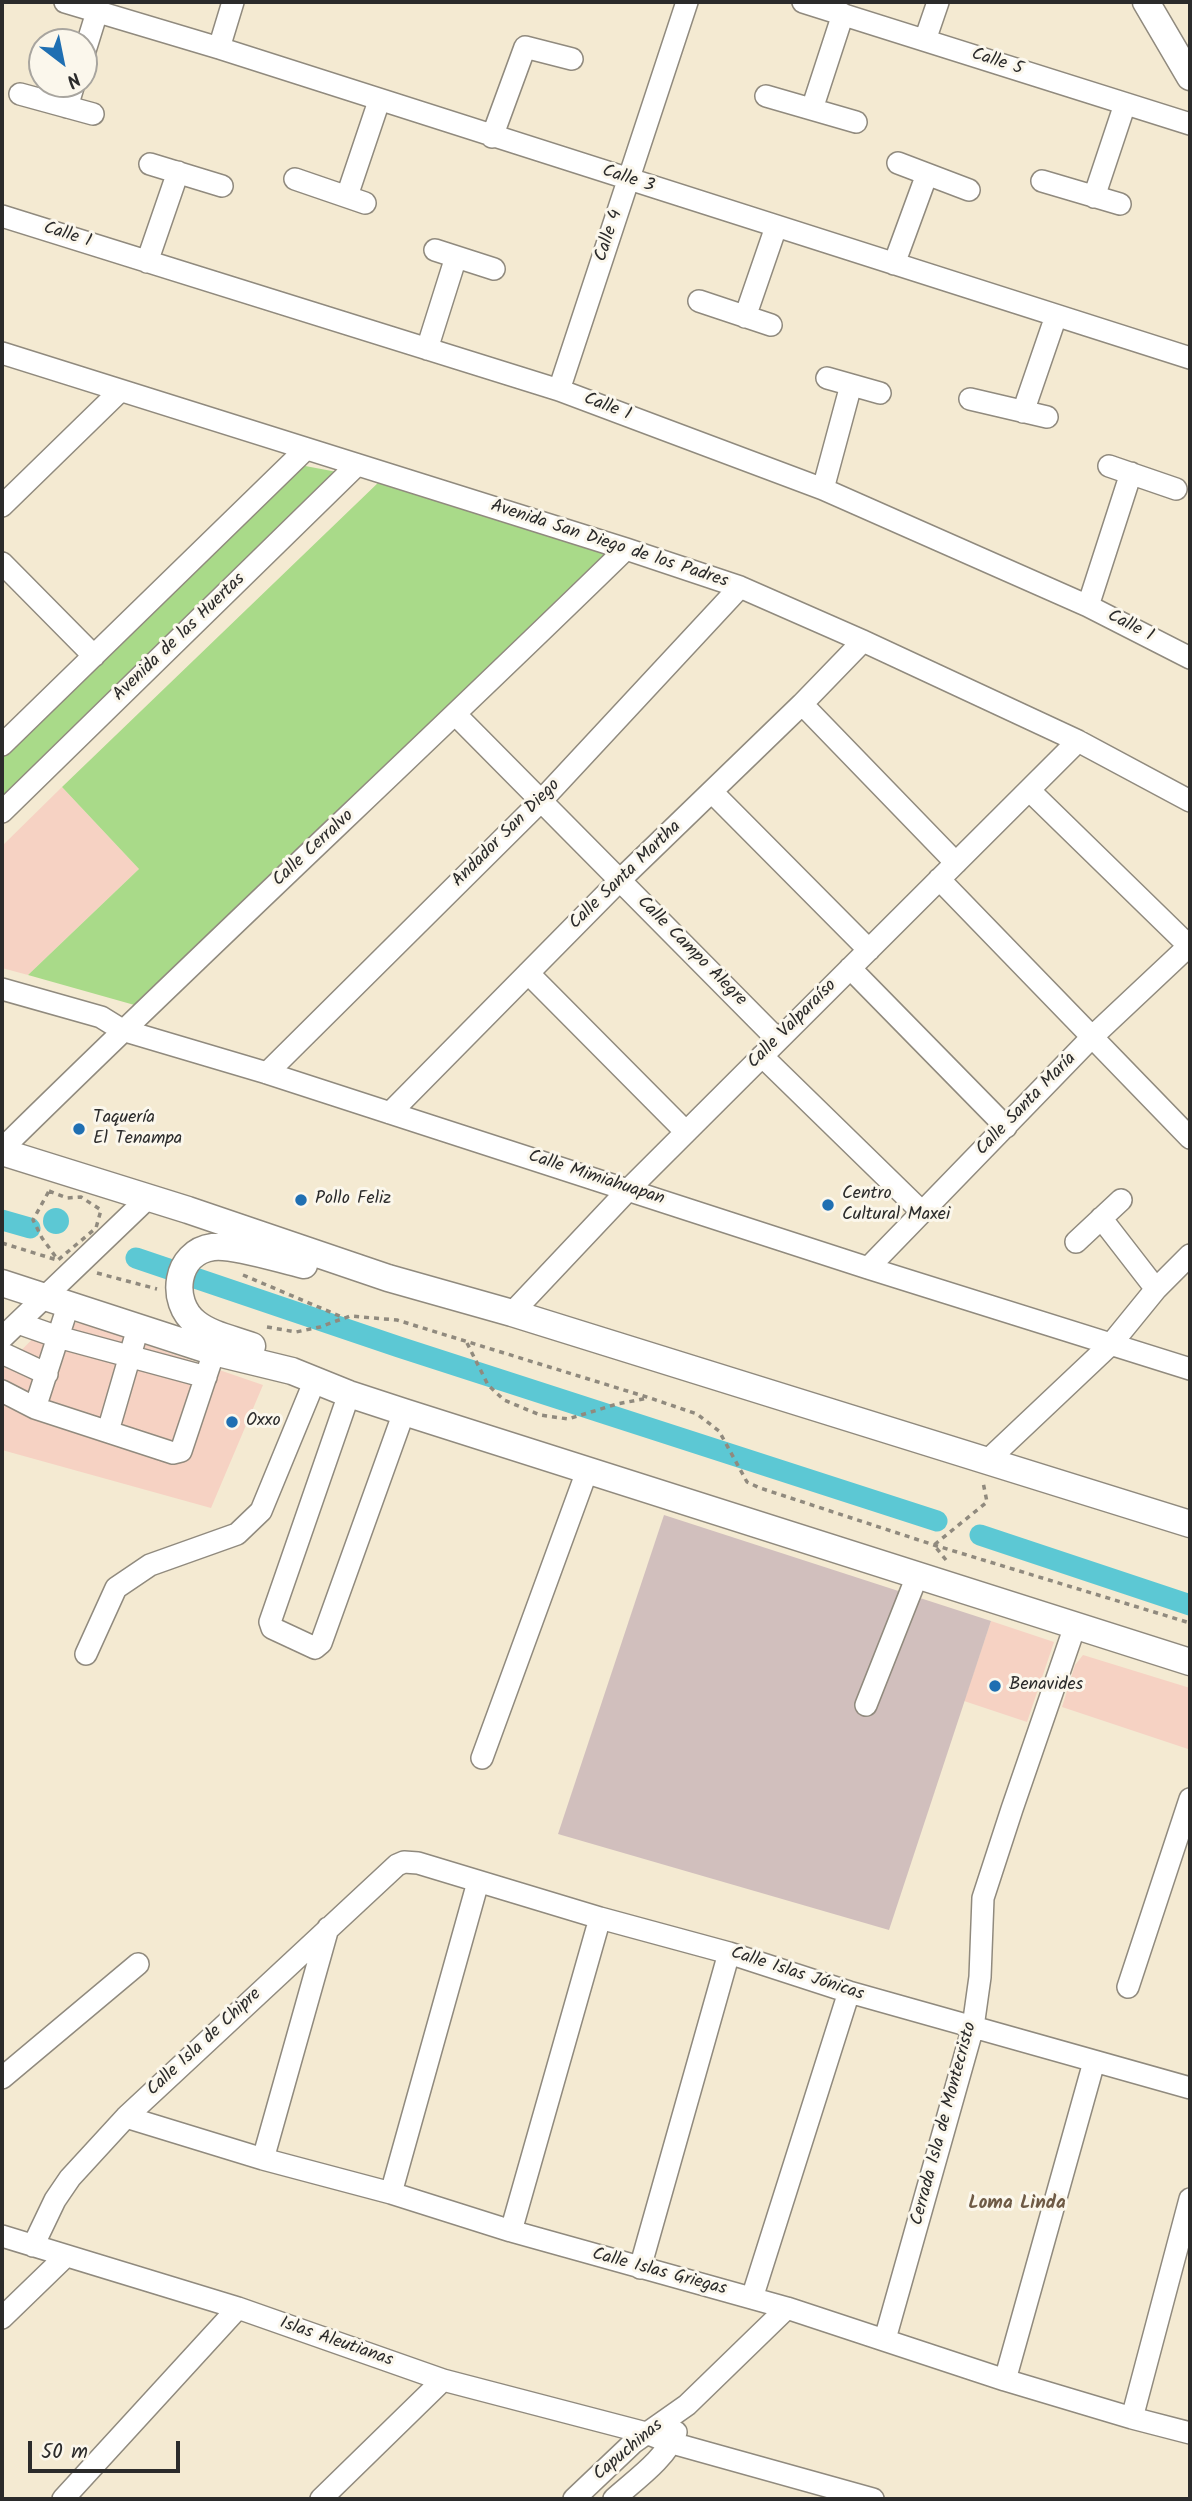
<!DOCTYPE html>
<meta charset="utf-8">
<style>
body{margin:0}
#map{position:relative;width:1192px;height:2501px;overflow:hidden;background:#f4ead2;font-family:Kalam,sans-serif}
canvas{display:block}
.frame{position:absolute;inset:0;border:4px solid #2b2b2b;pointer-events:none}
.north{position:absolute;left:28px;top:28px;width:70px;height:70px;box-sizing:border-box;background:#fbf7ec;border:2px solid #a8a59f;border-radius:50%;rotate:148deg;font-size:19px;font-weight:700;line-height:28px;text-align:center;color:#2b2b2b}
.north::after{content:'';display:block;margin:auto;width:24px;height:32px;background:#1f6fb2;clip-path:polygon(50% 0,100% 100%,50% 72%,0 100%)}
.scale{position:absolute;left:28px;top:2441px;width:152px;height:32px;box-sizing:border-box;border:4px solid #2b2b2b;border-top:0;padding-left:9px;font-size:21px;line-height:24px;white-space:nowrap;color:#2b2b2b;-webkit-text-stroke:5px #fbf7ec;paint-order:stroke}
</style>
<div id="map">
<canvas width="1192" height="2501"></canvas>
<div class="frame"></div>
<div class="north">N</div>
<div class="scale">50 m</div>
</div>
<script>
const g = document.querySelector('canvas').getContext('2d');
g.lineJoin = 'round';
function paint(path, color) {
  g.fillStyle = color;
  g.fill(path, 'evenodd');
}
function strokePath(path, color, width, dash) {
  g.strokeStyle = color;
  g.lineWidth = width;
  g.lineCap = dash ? 'butt' : 'round';
  g.setLineDash(dash || []);
  g.stroke(path);
}
function write(font, color, halo, rows, align = 'center') {
  g.font = font + ' Kalam,sans-serif';
  g.lineWidth = 6;
  g.setLineDash([]);
  g.textBaseline = 'middle';
  g.strokeStyle = halo;
  g.fillStyle = color;
  for (const [text, x, y, turn = 0] of rows) {
    g.save();
    g.translate(x, y);
    g.rotate((+turn || 0) * Math.PI / 180);
    g.textAlign = isNaN(turn) ? turn : align;
    if (halo) g.strokeText(text, 0, 0);
    g.fillText(text, 0, 0);
    g.restore();
  }
}
paint(new Path2D(`
 M62,787L139,869L28,975L2,968V846Z
 M51,1320L85,1324L263,1385L211,1508L2,1450V1370Z
 M991,1621L1054,1642L1027,1722L964,1701Z
 M1083,1655L1190,1688V1742L1188,1749L1062,1707L1075,1665Z`), '#f6d2c3');
paint(new Path2D(`
 M664,1515L991,1621L889,1930L558,1834Z`), '#d1bfbd');
paint(new Path2D(`
 M300,465L337,472L2,798V756Z
 M381,480L612,553L138,1006L28,975L139,869L62,787Z`), '#a9da89');
paint(new Path2D(`
 M43 1221a13 13 0 1 1 26 0a13 13 0 1 1-26 0Z`), '#5cc8d4');
strokePath(new Path2D(`
 M2,1220L30,1228
 M136,1258L399,1347L937,1521
 M980,1535L1190,1605`), '#5cc8d4', 21);
const minor = new Path2D(`
 M65,2L219,48L1190,358
 M803,2L1190,124
 M925,40L938,2
 M219,48L233,2
 M84,54L97,12
 M20,94L93,114
 M766,96L856,122
 M67,107L74,84
 M812,109L843,14
 M492,137L525,47L572,59
 M898,163L969,190
 M150,164L222,186
 M295,179L365,203
 M1042,181L1120,204
 M347,196L379,101
 M1094,197L1125,104
 M2,216L559,390L823,489L1088,606L1190,658
 M435,250L494,269
 M147,262L178,172
 M894,264L927,174
 M699,301L771,325
 M745,317L776,227
 M427,349L456,257
 M2,353L626,549L740,587L863,641L1078,741L1190,801
 M827,378L880,393
 M559,390L687,2
 M970,399L1047,417
 M1023,412L1056,316
 M1109,466L1176,489
 M823,489L851,385
 M2,506L120,391
 M2,563L94,656
 M1088,606L1131,473
 M802,704L956,863
 M456,715L778,1040
 M2,745L306,449
 M1029,790L1189,946
 M712,792L869,950
 M2,812L357,465
 M939,879L1190,1138
 M850,968L1006,1127
 M528,973L686,1132
 M2,989L101,1017L122,1030L267,1073L868,1268L1190,1369
 M762,1056L922,1212
 M267,1073L541,801L740,587
 M390,1113L620,880L802,704L863,641
 M2,1149C208,946 420,750 626,549
 M1101,1218L1156,1289
 M1076,1242L1121,1200
 M868,1268L1092,1037L1190,945
 M512,1313L629,1189L1078,741
 M18,1323L58,1337L206,1377
 M2,1338L148,1198
 M2,1353L47,1374
 M2,1391L35,1408L173,1453L181,1451L214,1352
 M349,1394L270,1622L272,1628L315,1648L321,1643L404,1412
 M35,1408L68,1306
 M108,1431L138,1328
 M987,1461L1112,1343L1156,1289L1190,1255
 M86,1654L116,1588L150,1565L237,1534L261,1511L315,1380
 M866,1705L917,1576
 M482,1758L587,1471
 M1128,1987L1190,1799
 M2,2078L138,1964
 M126,2117L263,2159L391,2193L511,2231L787,2308L1005,2380L1132,2418L1190,2433
 M263,2159L328,1928
 M391,2193L478,1882
 M511,2231L600,1918
 M2,2236L238,2308L443,2380L646,2433L672,2443L873,2499
 M33,2246L55,2200L70,2178L126,2117L397,1865L404,1862L418,1863L600,1918L729,1953L849,1992L1190,2088
 M640,2268L729,1953
 M752,2298L849,1992
 M2,2318L65,2257
 M885,2339L973,2027L980,1977L983,1898L1012,1809L1075,1626
 M1005,2380L1094,2062
 M1132,2418L1190,2199
 M63,2499L238,2308
 M321,2499L443,2380
 M574,2499L633,2443L687,2405L787,2308
 M614,2499C635,2480 666,2459 676,2432`);
const major = new Path2D(`
 M1146,2L1190,77
 M2,1152L188,1210L388,1278L512,1313L1190,1524
 M2,1283L214,1352L292,1371L349,1394L404,1412L1190,1662
 M252,1346C233,1339 211,1335 196,1323C169,1302 175,1252 213,1247C234,1244 281,1260 304,1265`);
strokePath(minor, '#908a7e', 24);
strokePath(major, '#908a7e', 29);
strokePath(new Path2D(`
 M49,1191L67,1198L81,1197L101,1210L96,1228L58,1260L42,1238L33,1220Z
 M2,1243L57,1260
 M97,1273L157,1289
 M243,1275L342,1317
 M267,1327L296,1332L320,1327L350,1316L397,1320L650,1398L697,1414L719,1431L747,1482L760,1488L934,1545L1190,1623
 M467,1343L488,1385L504,1400L540,1415L568,1419L617,1404L648,1398
 M946,1560L934,1545L987,1502L983,1482`), '#908a7e', 3.5, [5, 5]);
strokePath(minor, '#fff', 21);
strokePath(major, '#fff', 26);
for (const [x, y, r, color] of [
 [79,1129,7,"#1f6fb2"],
 [301,1200,7,"#1f6fb2"],
 [828,1205,7,"#1f6fb2"],
 [232,1422,7,"#1f6fb2"],
 [995,1686,7,"#1f6fb2"]
]) {
  const dot = new Path2D();
  dot.arc(x, y, r, 0, 2 * Math.PI);
  g.fillStyle = color;
  g.fill(dot);
  strokePath(dot, '#fbf7ec', 2.5);
}
write('18px', '#2b2b2b', '#fbf7ec', [
 ["Calle 5",997,63,18],
 ["Calle 3",628,180,18],
 ["Calle 1",67,236,17],
 ["Calle 4",610,236,-72],
 ["Calle 1",607,408,21],
 ["Avenida San Diego de los Padres",609,545,18],
 ["Calle 1",1130,627,27],
 ["Avenida de las Huertas",180,638,-44],
 ["Andador San Diego",507,834,-45],
 ["Calle Cerralvo",314,849,-43],
 ["Calle Santa Martha",626,876,-44],
 ["Calle Campo Alegre",691,952,45],
 ["Calle Valparaíso",793,1025,-45],
 ["Calle Santa María",1027,1105,-46],
 ["Calle Mimiahuapan",596,1179,18],
 ["Calle Islas Jónicas",797,1975,18],
 ["Calle Isla de Chipre",205,2043,-43],
 ["Cerrada Isla de Montecristo",945,2124,-75],
 ["Calle Islas Griegas",659,2273,15],
 ["Islas Aleutianas",336,2343,19],
 ["Capuchinas",629,2451,-40]
]);
write('18px', '#2b2b2b', '#fbf7ec', [
 ["Taquería",93,1119],
 ["El Tenampa",93,1140],
 ["Centro",842,1195],
 ["Cultural Maxei",842,1216],
 ["Pollo Feliz",315,1200],
 ["Oxxo",246,1422],
 ["Benavides",1009,1686]
], 'left');
write('bold 19px', '#6e5a45', '#fbf7ec', [
 ["Loma Linda",1017,2205]
]);
</script>
